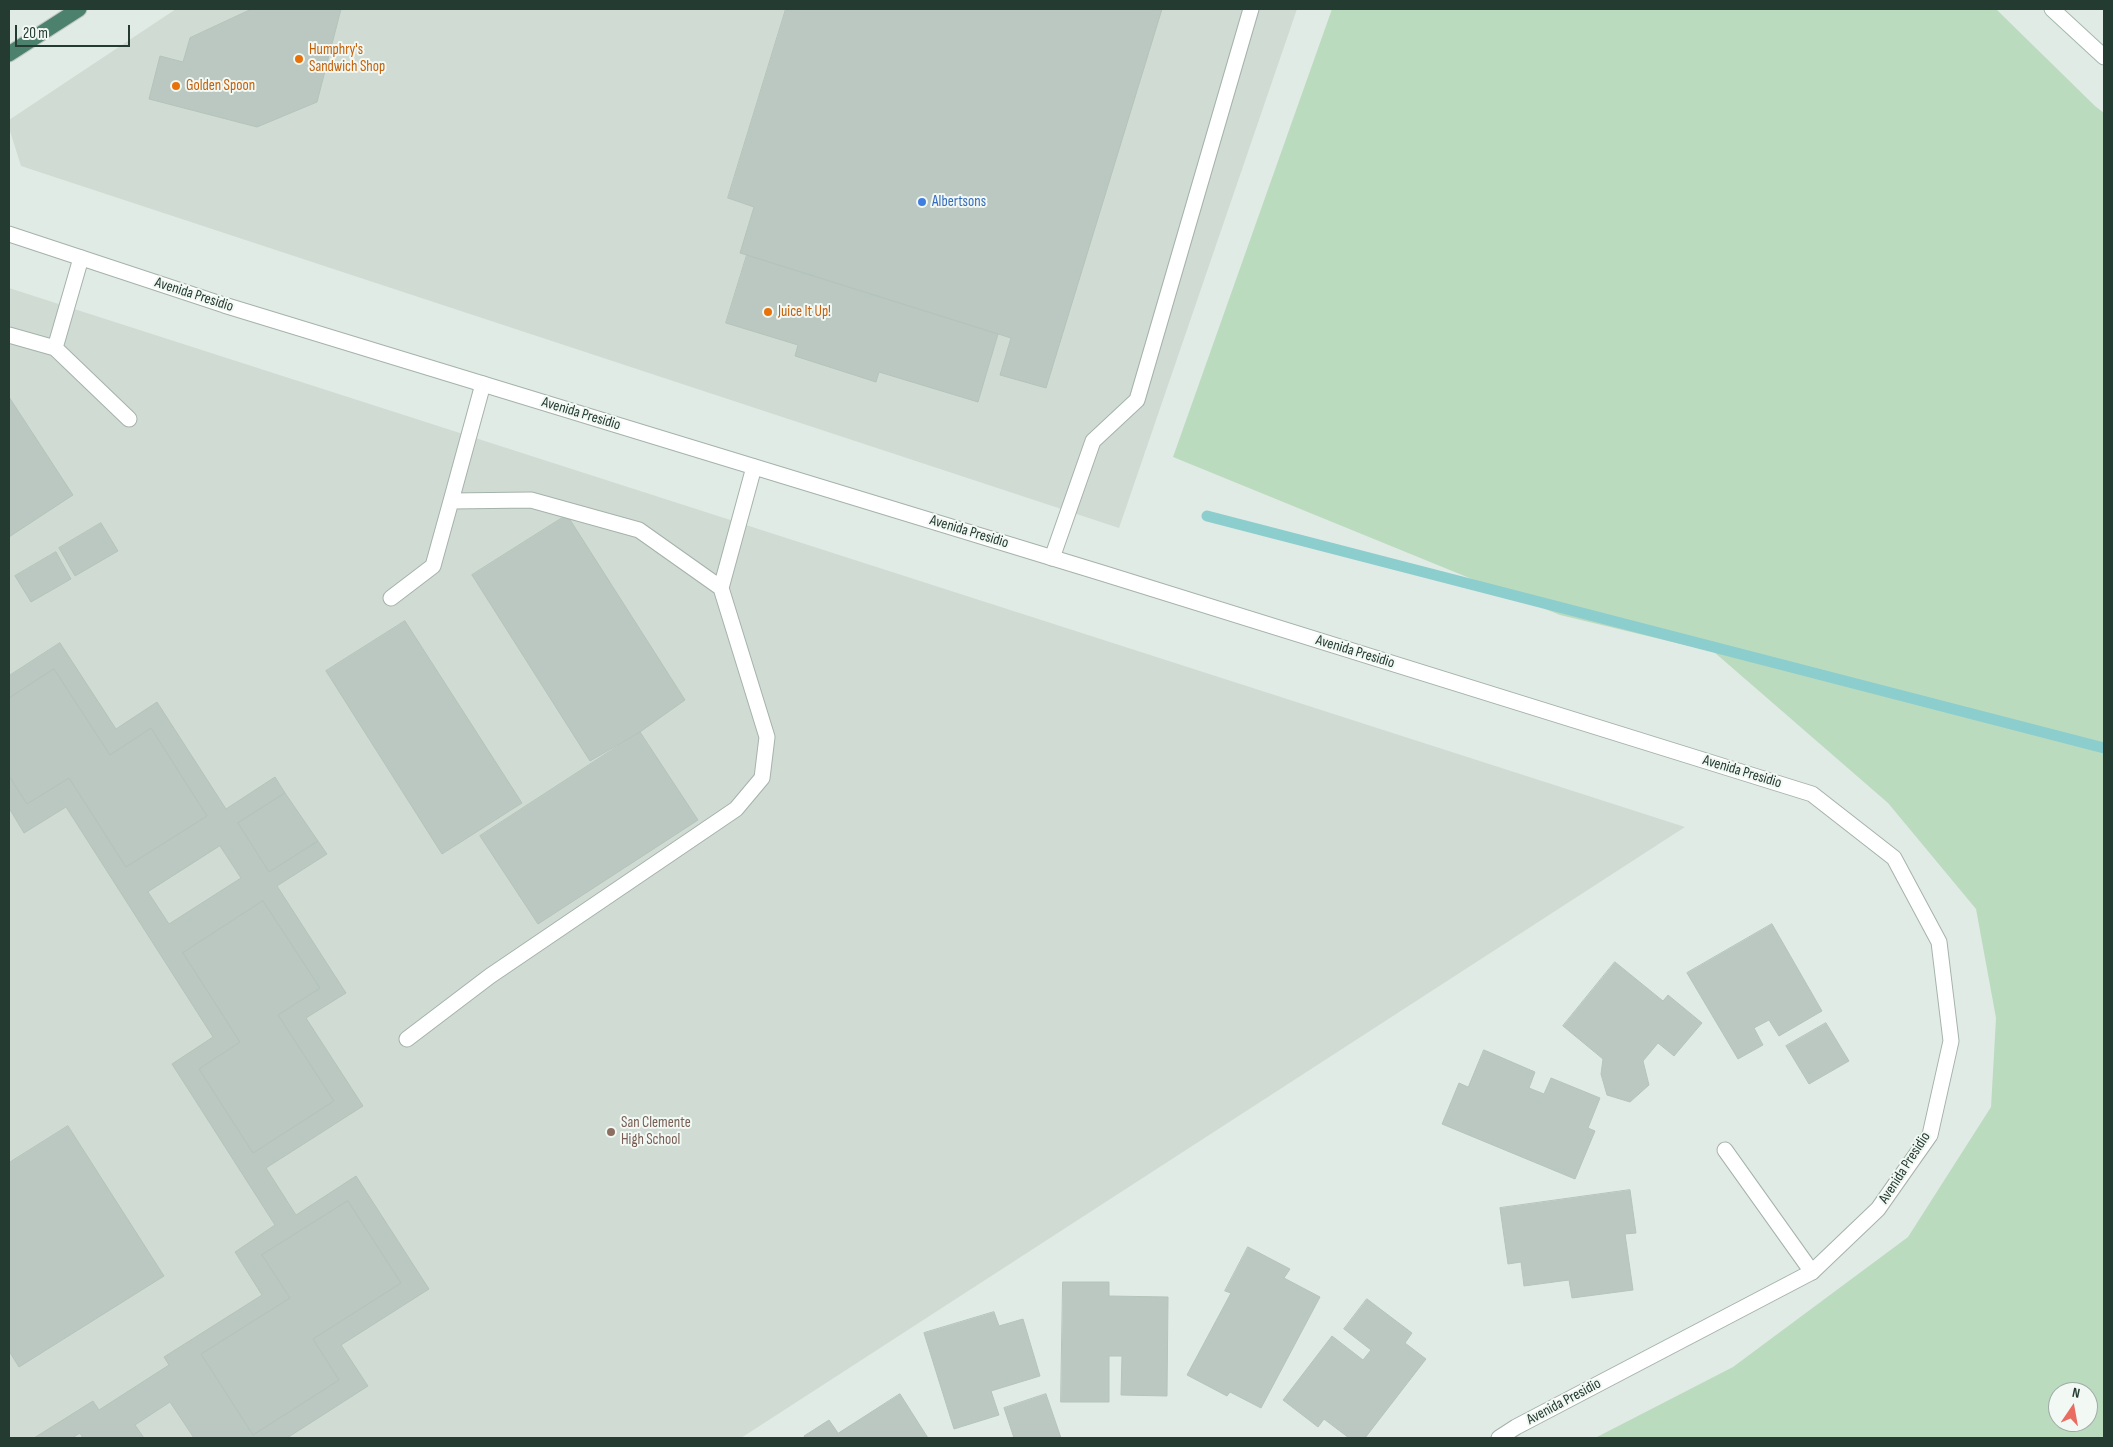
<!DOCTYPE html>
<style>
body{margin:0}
#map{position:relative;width:2113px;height:1447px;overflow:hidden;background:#e1ebe5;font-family:"Sofia Sans Condensed",sans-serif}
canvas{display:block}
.frame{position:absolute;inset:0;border:10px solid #233b30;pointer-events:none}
.north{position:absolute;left:2048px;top:1382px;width:50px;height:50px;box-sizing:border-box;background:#f2f8f4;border:1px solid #9faca6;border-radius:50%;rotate:12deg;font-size:14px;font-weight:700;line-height:20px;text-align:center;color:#233b30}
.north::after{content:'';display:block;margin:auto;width:18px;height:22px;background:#ea6c60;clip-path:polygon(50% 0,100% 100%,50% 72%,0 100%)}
.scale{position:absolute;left:15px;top:25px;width:115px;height:22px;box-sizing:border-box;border:2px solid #233b30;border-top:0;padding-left:6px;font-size:15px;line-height:18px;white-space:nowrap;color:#233b30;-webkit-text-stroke:4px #f2f8f4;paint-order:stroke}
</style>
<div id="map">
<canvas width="2113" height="1447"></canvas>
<div class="frame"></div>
<div class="north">N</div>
<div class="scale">20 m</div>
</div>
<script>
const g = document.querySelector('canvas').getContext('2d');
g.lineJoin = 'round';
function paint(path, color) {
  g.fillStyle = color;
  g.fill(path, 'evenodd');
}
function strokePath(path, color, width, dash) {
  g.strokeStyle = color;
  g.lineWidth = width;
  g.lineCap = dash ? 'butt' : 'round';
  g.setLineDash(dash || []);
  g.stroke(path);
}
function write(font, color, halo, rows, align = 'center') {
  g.font = font + ' "Sofia Sans Condensed",sans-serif';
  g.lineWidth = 4;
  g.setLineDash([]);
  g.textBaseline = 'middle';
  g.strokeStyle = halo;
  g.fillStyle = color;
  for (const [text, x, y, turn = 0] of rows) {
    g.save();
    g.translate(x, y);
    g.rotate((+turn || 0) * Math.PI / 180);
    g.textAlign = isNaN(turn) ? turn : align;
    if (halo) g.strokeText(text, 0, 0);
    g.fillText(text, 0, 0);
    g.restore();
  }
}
paint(new Path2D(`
 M176,9H1297L1119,528L21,166L9,128V120Z
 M9,288L1685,827L741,1438H9Z`), '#d0dbd4');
paint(new Path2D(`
 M1332,9H1996L2095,106L2104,113V1438H1595L1733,1367L1908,1237L1991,1107L1996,1018L1976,909L1888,803L1714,652L1560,615L1173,457ZM2058,1392H2088V1422H2058Z`), '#bbdbbf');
strokePath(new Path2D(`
 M1207,516L2104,748`), '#8ccdcd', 11);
const building = new Path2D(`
 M252,9H341L317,102L257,127L149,99L160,56L183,62L190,38Z
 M786,9H1162L1046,388L1000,375L1011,338L740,253L754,207L728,198Z
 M747,255L998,334L978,402L879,372L876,382L795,356L798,345L726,323Z
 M9,397L73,495L9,537Z
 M567,515L685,700L640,732L590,761L472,575Z
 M101,523L118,551L75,576L59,548Z
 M56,552L71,579L31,602L15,576Z
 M405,621L522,803L442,854L326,671Z
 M60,643L116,729L157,702L226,809L275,777L285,793L238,823L269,872L318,841L327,854L277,886L346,993L306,1018L363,1106L266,1168L296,1215L356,1176L429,1289L341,1345L368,1386L287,1438H194L170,1402L135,1425L144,1438H83L80,1433L72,1438H34L93,1401L99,1410L169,1365L164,1357L262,1295L235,1252L275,1225L172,1064L213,1037L66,807L24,833L9,808V776L27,804L69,778L126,867L207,816L151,728L110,755L54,669L9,698V676ZM220,846L241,878L169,924L148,892ZM263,901L320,988L278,1015L334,1101L253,1153L199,1069L240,1042L183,953ZM348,1201L401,1283L313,1339L339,1380L253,1435L201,1354L290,1298L262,1255Z
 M54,669L110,755L151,728L207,816L126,867L69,778L27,804L9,776V698Z
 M640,732L698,820L538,924L480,836Z
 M285,793L318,841L269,872L238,823Z
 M263,901L320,988L278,1015L334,1101L253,1153L199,1069L240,1042L183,953Z
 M1772,924L1822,1011L1779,1036L1769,1020L1754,1028L1763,1045L1738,1059L1687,973Z
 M1615,962L1663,1001L1668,995L1702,1023L1674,1056L1658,1043L1643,1061L1649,1085L1630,1102L1607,1095L1601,1074L1603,1059L1563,1026Z
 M1826,1023L1849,1061L1809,1084L1786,1046Z
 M1484,1050L1535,1072L1529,1088L1544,1094L1551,1078L1600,1098L1588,1128L1595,1131L1575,1179L1442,1124L1459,1083L1468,1087Z
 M68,1126L164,1276L19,1367L9,1351V1163Z
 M1630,1190L1636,1233L1625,1234L1633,1290L1572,1298L1569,1280L1524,1286L1521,1262L1508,1264L1500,1208Z
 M348,1201L401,1283L313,1339L339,1380L253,1435L201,1354L290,1298L262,1255Z
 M1248,1247L1290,1269L1284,1278L1320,1297L1261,1408L1230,1392L1227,1396L1187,1375L1231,1293L1225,1291Z
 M1063,1282H1109V1296L1168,1297L1167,1396L1121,1395L1122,1356H1109V1402H1061Z
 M1367,1299L1412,1333L1405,1343L1426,1359L1365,1438H1349L1324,1419L1318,1427L1283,1400L1332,1336L1363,1360L1371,1350L1344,1329Z
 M994,1312L999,1326L1023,1319L1040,1376L991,1391L999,1415L954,1429L924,1333Z
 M900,1394L928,1438H805L804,1436L829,1420L838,1433Z
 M1046,1394L1061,1438H1014L1004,1408Z`);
paint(building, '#bac8c1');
strokePath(building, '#b4c4bb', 1);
const service = new Path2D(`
 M9,335L55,348L129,419
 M55,348L81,258
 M1052,558L1093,441L1137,400L1251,9
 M721,588L754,467
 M391,598L433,566L451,501
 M407,1039L490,976L736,809L762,778L767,737L721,588L639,530L531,500L451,501L483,384`);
const minor = new Path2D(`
 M1725,1150L1812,1272`);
const tertiary = new Path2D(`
 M9,234L224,305L1102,573L1812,794L1894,858L1939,942L1951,1041L1930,1135L1878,1209L1812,1272L1516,1427L1499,1438`);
const secondary = new Path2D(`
 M2052,9L2104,57`);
const trunk = new Path2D(`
 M9,54L79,9`);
strokePath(service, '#a4b3ab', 17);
strokePath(minor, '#a4b3ab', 17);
strokePath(tertiary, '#a4b3ab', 17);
strokePath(secondary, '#a3b9ae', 17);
strokePath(trunk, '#c1c8c5', 17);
strokePath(service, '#fff', 15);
strokePath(minor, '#fff', 15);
strokePath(tertiary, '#fff', 15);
strokePath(secondary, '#fff', 15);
strokePath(trunk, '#4c826d', 15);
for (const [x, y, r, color] of [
 [299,59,5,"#e8710a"],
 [176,86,5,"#e8710a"],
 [922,202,5,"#3f7fe0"],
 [768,312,5,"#e8710a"],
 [611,1132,5,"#8d6e63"]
]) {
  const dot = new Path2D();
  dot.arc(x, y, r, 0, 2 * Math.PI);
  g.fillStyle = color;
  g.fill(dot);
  strokePath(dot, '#f2f8f4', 2);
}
write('15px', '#c56008', '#f2f8f4', [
 ["Humphry's",309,50],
 ["Sandwich Shop",309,67],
 ["Golden Spoon",186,86],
 ["Juice It Up!",778,312]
], 'left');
write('15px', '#366cbe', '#f2f8f4', [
 ["Albertsons",932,202]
], 'left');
write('15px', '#233b30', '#f2f8f4', [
 ["Avenida Presidio",194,295,18],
 ["Avenida Presidio",581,414,17],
 ["Avenida Presidio",969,532,17],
 ["Avenida Presidio",1355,652,17],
 ["Avenida Presidio",1742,772,17],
 ["Avenida Presidio",1905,1168,-57],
 ["Avenida Presidio",1564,1402,-28]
]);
write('15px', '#785e54', '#f2f8f4', [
 ["San Clemente",621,1123],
 ["High School",621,1140]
], 'left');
</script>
